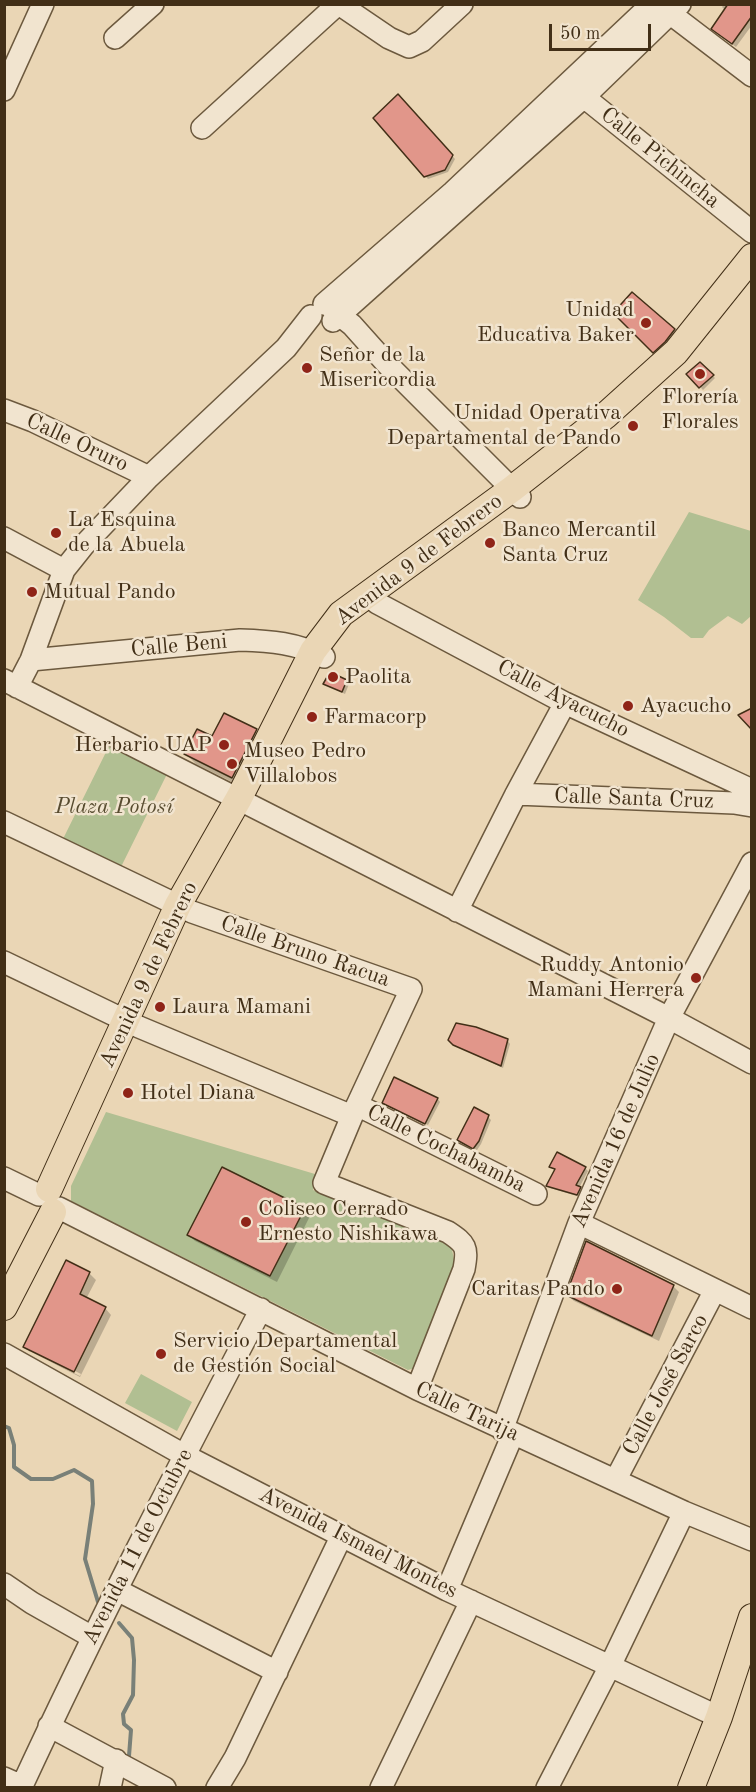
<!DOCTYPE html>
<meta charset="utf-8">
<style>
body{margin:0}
#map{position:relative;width:756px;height:1792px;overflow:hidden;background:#ead6b5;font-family:"Old Standard TT",serif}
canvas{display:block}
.frame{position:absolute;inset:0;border:6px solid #422f17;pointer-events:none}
.scale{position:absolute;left:549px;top:24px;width:102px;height:27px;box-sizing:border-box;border:3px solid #422f17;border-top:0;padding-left:8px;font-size:18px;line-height:21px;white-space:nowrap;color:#422f17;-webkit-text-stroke:4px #f1e4cf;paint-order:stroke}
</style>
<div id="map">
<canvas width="756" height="1792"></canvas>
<div class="frame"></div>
<div class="scale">50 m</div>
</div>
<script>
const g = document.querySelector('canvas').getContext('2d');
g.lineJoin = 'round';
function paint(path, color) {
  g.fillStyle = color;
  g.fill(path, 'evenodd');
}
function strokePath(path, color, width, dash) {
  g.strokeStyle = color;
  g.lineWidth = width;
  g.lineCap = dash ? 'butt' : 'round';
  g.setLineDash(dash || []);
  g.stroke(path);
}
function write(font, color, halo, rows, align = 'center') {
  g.font = font + ' "Old Standard TT",serif';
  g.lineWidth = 5;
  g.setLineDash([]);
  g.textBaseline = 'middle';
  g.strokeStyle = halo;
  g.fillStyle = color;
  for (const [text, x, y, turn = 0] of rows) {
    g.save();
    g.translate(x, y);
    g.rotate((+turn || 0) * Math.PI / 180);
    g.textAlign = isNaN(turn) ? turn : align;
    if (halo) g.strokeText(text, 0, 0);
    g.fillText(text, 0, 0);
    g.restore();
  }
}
paint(new Path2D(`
 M689,512L751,531V616L742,624L728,616L709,630L703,638H691L664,617L638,600Z
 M110,744L168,772L119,871L61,843Z
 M106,1112L315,1174L313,1190L451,1245L455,1264L415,1368L408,1370L71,1201V1186Z
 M141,1374L192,1402L177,1431L125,1403Z`), '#b1bf92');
paint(new Path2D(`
 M724,4L744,5L752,10V25L736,47L717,33L726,11L722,7Z
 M398,97L455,159L448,172L428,179L375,118Z
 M632,294L679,335L659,356L615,313Z
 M700,364L715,378L703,390L688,374Z
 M346,682L349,684L345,694L325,684Z
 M256,731L265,740L242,787L196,764L186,754L212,738Z
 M450,1040L508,1041L510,1044L503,1068L458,1047Z
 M395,1079L438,1099L440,1102L428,1125L387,1106L384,1103Z
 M488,1117L491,1120L481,1144L477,1150L459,1140Z
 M551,1166L585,1168L588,1171L579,1188L583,1192L580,1197L550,1188L547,1186L556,1170Z
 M304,1210L310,1216L277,1282L195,1241L189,1235Z
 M67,1262L89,1273L96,1280L86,1299L105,1308L111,1315L80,1377L31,1352L80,1376L81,1374L30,1348V1352L25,1346Z
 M673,1286L679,1292L659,1341L574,1301L567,1295Z`), '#0003');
strokePath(new Path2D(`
 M4,1426L9,1428L14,1445V1467L31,1479H53L74,1470L92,1481L93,1504L85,1559L98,1602
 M119,1623L132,1638L134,1660L133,1695L123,1714L124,1724L131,1730L129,1756`), '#798078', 4);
const building = new Path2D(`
 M728,4H752V16L732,44L711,29Z
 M398,94L453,155L445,170L424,177L373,118Z
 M632,292L675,329L665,342L653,353L613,313Z
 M700,362L714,375L699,388L686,374Z
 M330,672L347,680L342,692L323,684Z
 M752,708V730L738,715Z
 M224,713L257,729L232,778L184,754L197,729L212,736Z
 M456,1023L476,1027L508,1039L501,1066L453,1045L448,1040Z
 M394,1077L438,1098L425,1124L382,1103Z
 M474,1107L489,1115L479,1141L473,1149L457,1140Z
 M557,1152L586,1167L576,1185L581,1187L577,1195L546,1186L555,1169L549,1167Z
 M222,1167L305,1208L270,1276L187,1235Z
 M586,1241L674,1285L652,1336L566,1295Z
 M66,1260L90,1272L80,1294L106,1307L74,1372L23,1347Z`);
paint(building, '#e1968a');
strokePath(building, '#422f17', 1.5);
const minor = new Path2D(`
 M339,4L389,38L409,47L422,41L462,4
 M659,5L752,76
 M115,38L153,4
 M574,89L752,232
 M4,90L43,4
 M202,128L338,4
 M324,304L453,192L652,4
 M333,310L352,325L386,363L520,497
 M333,321L584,97L680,4
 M4,410L33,421L149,477
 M4,538L64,570
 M377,603L565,703L752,790
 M31,660L240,640C272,641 296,643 324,657
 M4,680L669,1018L752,1063
 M17,687L31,660L64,570L84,545L149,477L286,348L311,316
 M516,794L734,803L752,806
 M4,822L192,912L411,989L352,1116L324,1183L448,1232C466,1244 468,1247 464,1269L417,1389
 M457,911L516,794L565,703
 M4,962L139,1027L352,1116
 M357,1105L536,1194
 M4,1178L39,1195
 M59,1208L417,1389L684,1512L752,1540
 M579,1223L752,1308
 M4,1354L184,1455L447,1590L719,1717
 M502,1430L579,1223L669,1018L752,863
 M616,1479L715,1290
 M4,1584L32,1603L92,1637
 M117,1590L277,1672
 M447,1590L513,1434
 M49,1726L165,1788
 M4,1778L22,1786
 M21,1788C96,1626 178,1467 261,1309
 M110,1788L116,1760
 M217,1788L235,1758L342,1535
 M381,1788L471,1601
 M547,1788L610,1666L684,1512`);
const major = new Path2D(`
 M49,1189L178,905L239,798L313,651L341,614L512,489L605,416L676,352L752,257
 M4,1307L53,1212
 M691,1788L719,1717L752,1617`);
strokePath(minor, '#6c593e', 24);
strokePath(major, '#422f17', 28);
strokePath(minor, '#f1e4cf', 21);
strokePath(major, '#ead6b5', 26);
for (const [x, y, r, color] of [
 [646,323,6,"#8f2418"],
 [307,368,6,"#8f2418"],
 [700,374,6,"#8f2418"],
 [633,426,6,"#8f2418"],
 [56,533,6,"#8f2418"],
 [490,543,6,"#8f2418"],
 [32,592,6,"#8f2418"],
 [333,677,6,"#8f2418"],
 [628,706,6,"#8f2418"],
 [312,717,6,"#8f2418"],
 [224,745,6,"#8f2418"],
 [232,764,6,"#8f2418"],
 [696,978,6,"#8f2418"],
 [160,1007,6,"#8f2418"],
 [128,1093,6,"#8f2418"],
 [246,1222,6,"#8f2418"],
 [617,1289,6,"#8f2418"],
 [161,1354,6,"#8f2418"]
]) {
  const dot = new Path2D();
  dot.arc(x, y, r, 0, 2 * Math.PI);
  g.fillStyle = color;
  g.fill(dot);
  strokePath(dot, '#f1e4cf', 2);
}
write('22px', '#422f17', '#f1e4cf', [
 ["Calle Pichincha",660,158,39],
 ["Calle Oruro",77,443,25],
 ["Avenida 9 de Febrero",419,560,-37],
 ["Calle Beni",179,646,-5],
 ["Calle Ayacucho",563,699,27],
 ["Calle Santa Cruz",634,799,2],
 ["Calle Bruno Racua",305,952,19],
 ["Avenida 9 de Febrero",149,975,-65],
 ["Avenida 16 de Julio",616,1141,-66],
 ["Calle Cochabamba",446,1149,26],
 ["Calle José Sarco",666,1385,-62],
 ["Calle Tarija",467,1412,25],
 ["Avenida Ismael Montes",358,1543,27],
 ["Avenida 11 de Octubre",138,1547,-63]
]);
write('22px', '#422f17', '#f1e4cf', [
 ["Unidad",634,310,"right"],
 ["Educativa Baker",634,335,"right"],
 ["Señor de la",319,355],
 ["Misericordia",319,380],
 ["Florería",700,397,"center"],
 ["Florales",700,422,"center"],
 ["Unidad Operativa",621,413,"right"],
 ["Departamental de Pando",621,438,"right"],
 ["La Esquina",68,520],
 ["de la Abuela",68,545],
 ["Banco Mercantil",502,530],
 ["Santa Cruz",502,555],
 ["Mutual Pando",44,592],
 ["Paolita",345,677],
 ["Ayacucho",640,706],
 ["Farmacorp",324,717],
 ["Herbario UAP",212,745,"right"],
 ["Museo Pedro",244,751],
 ["Villalobos",244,776],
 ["Ruddy Antonio",684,965,"right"],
 ["Mamani Herrera",684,990,"right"],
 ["Laura Mamani",172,1007],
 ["Hotel Diana",140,1093],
 ["Coliseo Cerrado",258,1209],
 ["Ernesto Nishikawa",258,1234],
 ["Caritas Pando",605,1289,"right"],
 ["Servicio Departamental",173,1341],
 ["de Gestión Social",173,1366]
], 'left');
write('italic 22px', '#584c30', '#f1e4cf', [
 ["Plaza Potosí",114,807]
]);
</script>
